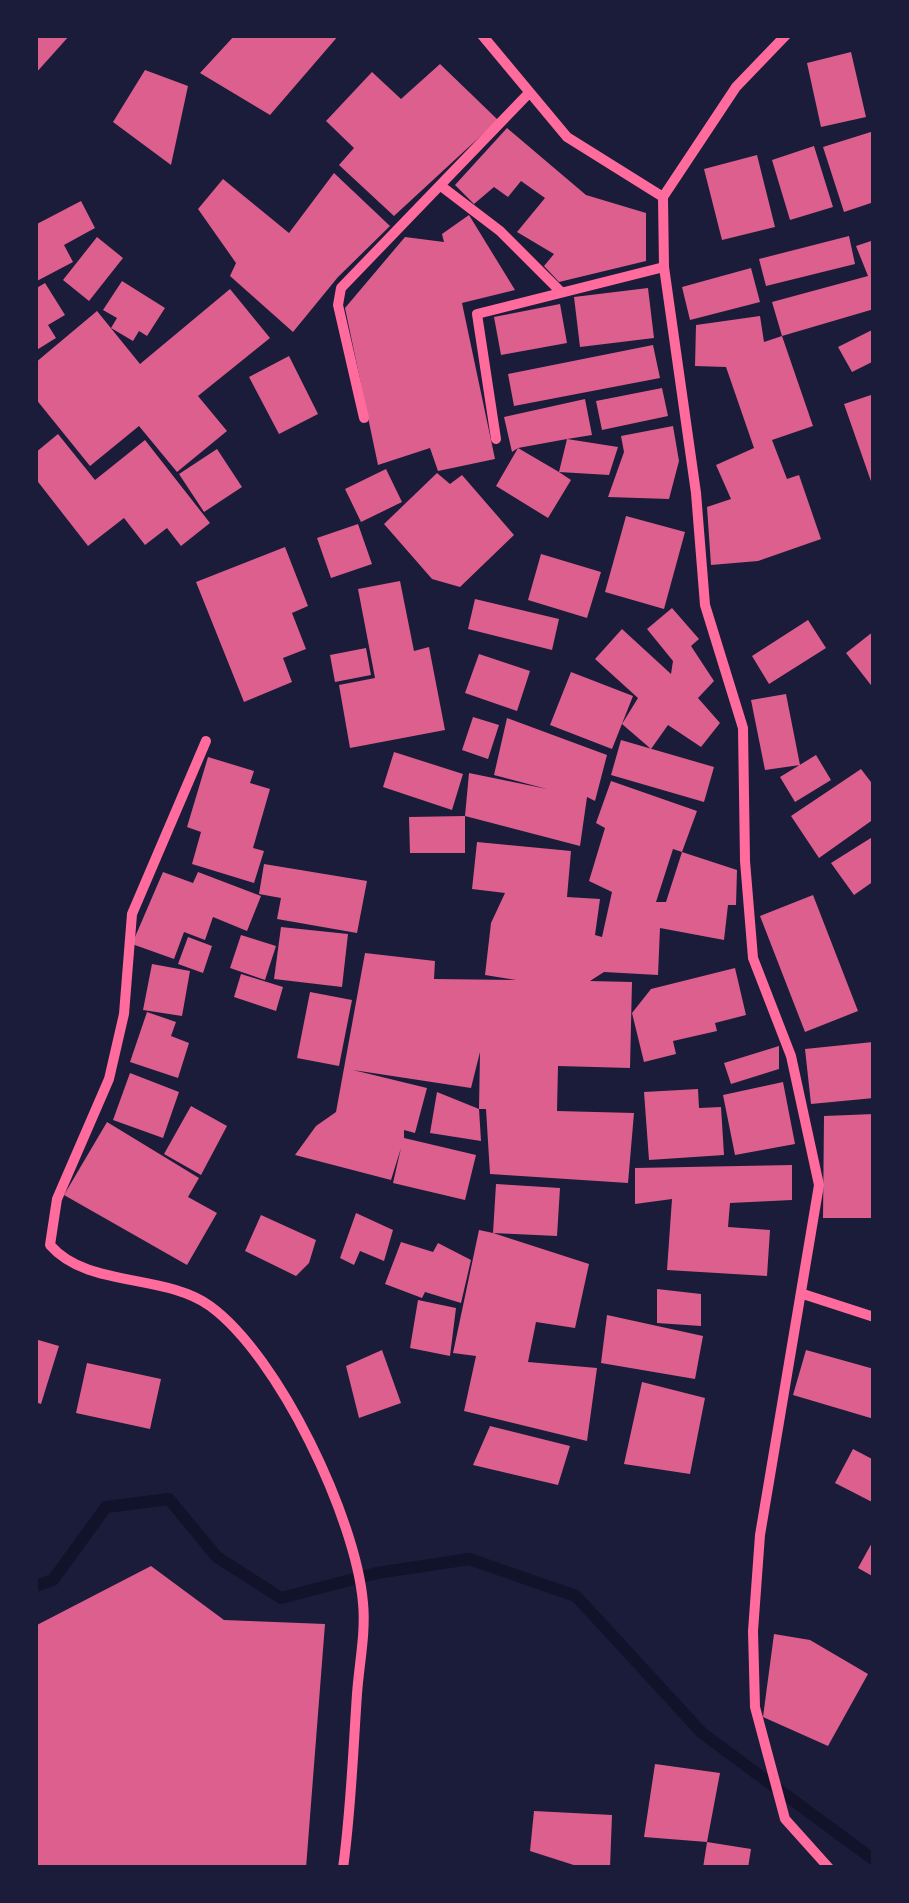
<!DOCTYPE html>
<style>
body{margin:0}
#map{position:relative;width:909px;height:1903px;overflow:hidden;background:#1b1b3a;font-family:"Alegreya Sans",sans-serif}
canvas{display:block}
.frame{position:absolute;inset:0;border:38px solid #1b1b3a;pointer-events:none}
</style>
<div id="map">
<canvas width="909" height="1903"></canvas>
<div class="frame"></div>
</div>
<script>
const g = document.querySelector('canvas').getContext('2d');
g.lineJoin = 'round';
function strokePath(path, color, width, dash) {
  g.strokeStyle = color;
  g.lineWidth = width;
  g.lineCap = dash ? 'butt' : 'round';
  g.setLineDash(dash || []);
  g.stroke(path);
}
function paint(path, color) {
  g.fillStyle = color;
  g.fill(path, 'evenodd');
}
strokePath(new Path2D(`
 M35,1586L53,1580L106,1507L169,1499L217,1557L281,1598L377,1573L469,1559L576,1596L702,1733L874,1860`), '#12122b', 12);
paint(new Path2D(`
 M35,35H70L35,74Z
 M235,35H339L270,115L200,73Z
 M851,52L866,117L821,127L807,63Z
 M440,64L498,120L394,216L339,165L354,148L326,121L372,72L401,99Z
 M145,70L188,86L171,165L113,122Z
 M507,128L586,195L646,213V261L559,282L544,266L554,254L517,232L545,198L521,181L508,197L494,187L474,204L455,185Z
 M874,131V202L844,212L823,147Z
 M814,146L833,207L790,220L772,160Z
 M757,155L775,227L722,240L704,169Z
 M334,173L390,226L338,277L293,332L230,276L236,263L198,209L223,179L289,233Z
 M81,201L95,228L64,245L73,262L35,282V225Z
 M469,215L515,290L462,303L495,459L438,471L430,448L378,465L345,308L405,237L444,242L442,234Z
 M849,236L855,264L766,286L759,259Z
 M97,237L123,258L89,301L63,280Z
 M874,240V309L782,336L772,302L868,276L856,246Z
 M751,268L760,302L690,320L682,287Z
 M122,281L165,308L147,336L139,331L133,341L111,328L117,318L103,310Z
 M45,283L65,315L48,325L56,338L35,351V289Z
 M648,288L654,338L580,347L574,297Z
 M230,289L270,338L198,396L227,431L177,472L139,426L90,466L35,398V363L97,311L140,364Z
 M560,304L567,343L501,355L494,317Z
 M760,316L764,342L782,336L813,426L772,440L787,479L799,475L821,539L758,561L711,565L707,507L731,499L716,465L754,448L726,367L695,366L696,325Z
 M874,329V361L852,372L838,347Z
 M653,345L660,378L514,406L508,374Z
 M289,356L318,414L279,434L249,377Z
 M662,388L668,416L602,430L596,401Z
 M874,394V487H873L844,404Z
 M585,399L592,435L567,439L618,447L609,475L559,472L571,480L548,518L496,486L518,448L559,472L567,439L518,448L512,452L504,417Z
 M673,426L679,461L669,499L608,497L624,452L621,436Z
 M58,434L95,480L145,440L210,523L181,546L167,528L145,545L124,518L88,546L35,478V453Z
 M217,449L242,487L204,512L179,474Z
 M386,469L402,502L361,522L345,489Z
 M437,473L450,484L462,475L514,535L460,587L432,579L384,524Z
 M626,516L685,532L664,609L605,592Z
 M358,524L372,564L331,578L317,538Z
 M285,547L308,606L292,613L306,649L283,658L292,682L244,702L196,582Z
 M541,554L601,572L587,618L528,600Z
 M400,581L414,651L429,647L445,730L350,748L339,685L375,678L358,589Z
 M475,599L559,619L552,650L468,629Z
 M672,608L699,639L691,646L714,681L698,698L720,723L701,747L668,725L651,749L622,724L638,698L595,659L622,629L671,674L673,661L647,629Z
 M808,620L826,648L769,684L752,656Z
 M874,631V689L846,653Z
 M366,648L371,675L335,682L330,655Z
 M479,654L530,671L517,711L465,693Z
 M571,672L633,696L612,749L550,725Z
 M786,694L800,765L765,770L751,700Z
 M473,717L499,725L488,759L462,750Z
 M507,718L607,755L595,801L587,797L580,846L465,816L469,773L547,789L494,775Z
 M621,740L714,767L704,802L611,775Z
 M394,752L463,774L452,810L383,787Z
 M816,755L831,780L795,802L780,777Z
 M208,757L254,771L250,783L270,789L253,848L264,851L254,883L192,864L201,832L187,827Z
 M861,769L874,786V819L819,858L791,816Z
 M611,781L697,811L682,852L737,870L736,905H728L724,940L660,928L658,975L604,972L590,981L632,982L630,1068L558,1066L557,1111L634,1113L628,1183L490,1174L486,1109H479L480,1052L471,1088L353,1070L427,1088L415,1133L404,1130V1138L476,1155L465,1200L393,1183L401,1148L391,1180L295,1155L316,1126L336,1112L365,953L435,961L434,979L516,980L485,975L491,923L505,893L472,889L477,842L571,851L567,897L600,899L595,935L602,937L612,892L589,881L605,828L596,823ZM673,849L682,852L666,902H656Z
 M465,816V853H410L409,817Z
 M874,836V881L854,895L831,863Z
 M264,864L367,881L357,933L277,919L281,898L259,894Z
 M163,872L193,883L198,872L261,896L247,931L213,917L205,940L184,932L174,959L132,944Z
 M813,895L858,1011L805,1032L760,916Z
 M281,927L348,934L342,987L274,979Z
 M241,935L276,946L265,980L230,968Z
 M188,937L212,946L203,973L178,964Z
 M152,964L190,971L182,1016L143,1010Z
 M735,968L746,1015L715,1023L717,1031L673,1041L676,1054L644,1062L632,1013L651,989Z
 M241,974L283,987L276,1011L234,997Z
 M310,992L352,1000L339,1066L297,1058Z
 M147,1012L176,1022L171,1036L189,1043L178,1078L130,1062Z
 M873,1042L874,1098L811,1104L805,1049Z
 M779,1046V1069L731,1084L724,1063Z
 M130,1073L179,1092L163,1138L113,1120Z
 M783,1082L795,1144L735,1155L723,1095Z
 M698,1089L699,1108L721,1107L724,1155L649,1160L644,1092Z
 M437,1092L479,1109L481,1141L430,1133Z
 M191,1106L227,1126L201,1175L164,1154Z
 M874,1114V1218H823L824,1116Z
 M107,1122L199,1178L188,1197L217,1213L187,1265L64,1195Z
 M792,1165V1200L730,1203L728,1227L770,1230L767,1276L667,1270L672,1199L635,1204V1168Z
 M496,1184L560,1188L557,1236L493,1233L589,1264L575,1328L536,1322L528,1362L597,1368L587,1441L464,1411L476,1356L453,1353L479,1230L493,1233Z
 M356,1213L393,1230L384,1261L360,1251L354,1265L340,1258Z
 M261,1215L316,1240L309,1263L296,1276L245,1251Z
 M401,1242L433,1252L438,1243L471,1260L461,1303L425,1292L422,1298L385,1284Z
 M657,1289L701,1294V1326L657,1323Z
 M418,1300L456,1308L450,1356L410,1348Z
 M607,1315L703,1336L695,1379L601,1363Z
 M35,1339L59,1346L41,1404L35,1402Z
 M382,1350L401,1403L359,1418L346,1366Z
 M806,1350L874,1369V1419L793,1395Z
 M87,1363L161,1379L150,1429L76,1413Z
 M642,1382L705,1398L690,1474L624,1464Z
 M490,1426L570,1446L558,1485L473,1465Z
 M853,1449L874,1460V1503L835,1483Z
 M874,1539V1577L858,1568Z
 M151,1566L224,1620L325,1624L306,1868H35V1626Z
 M774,1634L810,1640L868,1674L828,1746L763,1717Z
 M655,1764L720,1773L707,1842L644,1837Z
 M534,1811L612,1815L610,1868H583L530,1851Z
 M707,1842L751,1849L748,1868H703Z`), '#dd5f8e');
strokePath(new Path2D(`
 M482,35L567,137L663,197
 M786,35L736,87L663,197L664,267L696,493L705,605L743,728L745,861L753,958L791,1056L819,1185L760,1535L753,1631L755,1707L785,1819L829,1868
 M441,186L500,231L560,291
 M364,418L338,305L341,288L528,94
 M496,439L477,314L664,267
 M206,741L132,914L124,1014L109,1079L57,1199L50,1245C87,1288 164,1273 210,1306C279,1356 356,1519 363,1603C366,1632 359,1665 357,1694C353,1752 351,1811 343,1868
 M803,1294L874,1317`), '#ff6b9d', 10);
</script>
